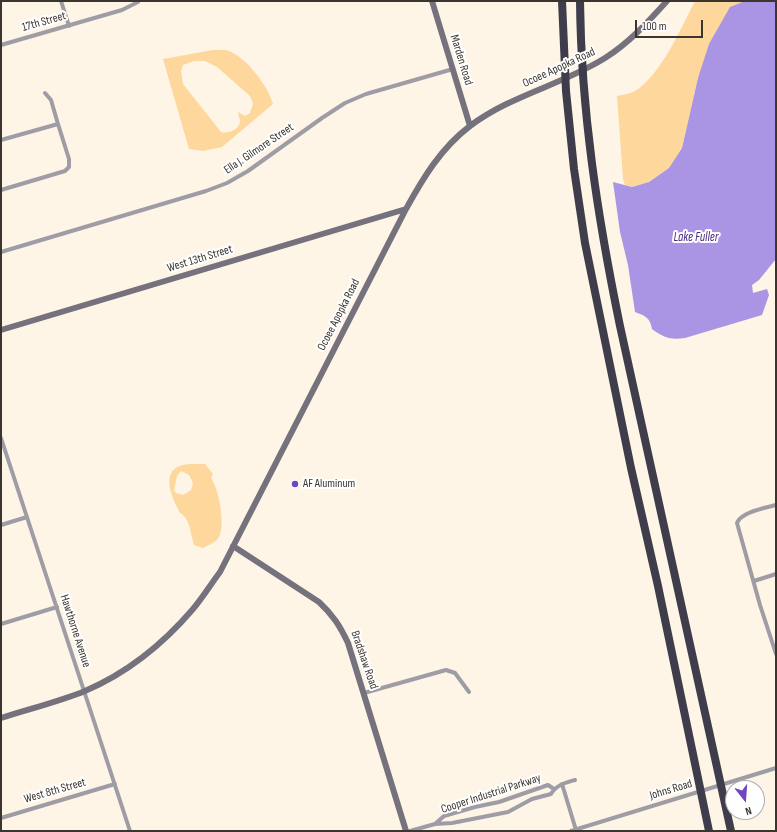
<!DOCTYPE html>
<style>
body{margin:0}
#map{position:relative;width:777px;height:832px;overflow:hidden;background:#fef5e6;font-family:"Sofia Sans Condensed",sans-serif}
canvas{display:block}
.frame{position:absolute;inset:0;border:2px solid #3a352e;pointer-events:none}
.north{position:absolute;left:725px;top:780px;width:40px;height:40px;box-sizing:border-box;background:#fff;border:1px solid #b0aeab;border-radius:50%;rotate:163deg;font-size:11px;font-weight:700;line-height:16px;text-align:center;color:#3a352e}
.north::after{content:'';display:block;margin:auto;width:14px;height:18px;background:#7147c0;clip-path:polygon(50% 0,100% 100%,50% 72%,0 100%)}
.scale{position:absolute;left:635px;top:20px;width:68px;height:18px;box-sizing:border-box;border:2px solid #3a352e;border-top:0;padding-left:5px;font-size:12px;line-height:14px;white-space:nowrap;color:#3a352e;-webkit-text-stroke:3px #fff;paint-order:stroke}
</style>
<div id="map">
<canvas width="777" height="832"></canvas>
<div class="frame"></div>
<div class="north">N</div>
<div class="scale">100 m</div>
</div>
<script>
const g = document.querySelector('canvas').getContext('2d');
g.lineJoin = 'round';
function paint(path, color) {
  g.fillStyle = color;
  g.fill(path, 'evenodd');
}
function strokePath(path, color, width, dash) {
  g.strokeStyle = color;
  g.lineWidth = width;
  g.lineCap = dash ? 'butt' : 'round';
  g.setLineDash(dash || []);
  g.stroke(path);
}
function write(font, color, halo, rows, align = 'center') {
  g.font = font + ' "Sofia Sans Condensed",sans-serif';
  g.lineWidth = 4;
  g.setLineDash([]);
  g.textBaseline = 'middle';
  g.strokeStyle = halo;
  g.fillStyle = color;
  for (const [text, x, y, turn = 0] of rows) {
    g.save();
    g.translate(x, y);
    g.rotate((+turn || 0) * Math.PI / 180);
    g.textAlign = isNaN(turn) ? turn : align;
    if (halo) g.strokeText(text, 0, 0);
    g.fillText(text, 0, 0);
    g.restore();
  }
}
paint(new Path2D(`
 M695,1H745L743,2L698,78L682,148L669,168L649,182L632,187L625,185L623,179L617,96C622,95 630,94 635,91C661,75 681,28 695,1Z
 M213,50C218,50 225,49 229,51C247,58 268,86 273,104L222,147L203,151L189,149L163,59ZM194,61H205L217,67L250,96L253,104L250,113L245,116L238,112C238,115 240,119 240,122C239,130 227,134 221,132L183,84L181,71L183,65Z
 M205,464L213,474L211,478C219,489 227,530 217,540C213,543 207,546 203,548L194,545C191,536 190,517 180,513C174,501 161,477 177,467C184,463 197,464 205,464ZM181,471L189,475L193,483L191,490L183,495L176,493L174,490L177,476Z`), '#fed79c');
paint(new Path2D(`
 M745,1H776V259L759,280L752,285L753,293L767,289L769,295L762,315L685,338C671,340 664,338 652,329C650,318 646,316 635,312L628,265L620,232L613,182L632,187L649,182L669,168L682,148L698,78L709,44L730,7Z`), '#a995e3');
strokePath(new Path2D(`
 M61,1L69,26
 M1,45L122,10L138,2
 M45,93L51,100L58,124
 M1,140L58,124L69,159V167L65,171L1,190
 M1,252L206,191L227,183L248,171L322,118L345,103L366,94L453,69
 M1,438L130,831
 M776,505C765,508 741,512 737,523L760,605L776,654
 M1,525L27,517
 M754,581L776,574
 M1,624L57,607
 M364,693L446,670L455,673L469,692
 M562,784L576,830
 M1,818L115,784
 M435,824L444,816L475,807L499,802L548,785L554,789
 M410,831L435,824L452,823L508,812L532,799L551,794C556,785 565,783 575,780
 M571,831L776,768`), '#9e9da5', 4);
strokePath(new Path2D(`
 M432,1L470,126
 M1,330L406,209
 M233,546L319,602C333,615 340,626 348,643L406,831
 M1,718C29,709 58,702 85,691C127,673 164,643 193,609C203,597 211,584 220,572L406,209C423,178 441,148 470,126C511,95 562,85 605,58C629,43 648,22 667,1`), '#75727e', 6);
strokePath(new Path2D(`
 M562,1L566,91L574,169L585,243L631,468L658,586L709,831
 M580,1C581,111 598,219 620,326L731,831`), '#3f3c4b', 8);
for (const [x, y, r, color] of [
 [295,484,4,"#7147c0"]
]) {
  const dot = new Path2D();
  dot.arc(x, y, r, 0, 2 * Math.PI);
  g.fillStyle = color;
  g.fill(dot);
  strokePath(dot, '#fff', 1.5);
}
write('12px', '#3a352e', '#fff', [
 ["17th Street",44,22,-16],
 ["Marden Road",461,60,73],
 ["Ocoee Apopka Road",559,68,-25],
 ["Ella J. Gilmore Street",259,149,-34],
 ["West 13th Street",200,259,-17],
 ["Ocoee Apopka Road",339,315,-63],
 ["Hawthorne Avenue",75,631,72],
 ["Bradshaw Road",364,660,71],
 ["Johns Road",671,790,-17],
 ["West 8th Street",55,791,-16],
 ["Cooper Industrial Parkway",491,794,-18]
]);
write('12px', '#3a352e', '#fff', [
 ["AF Aluminum",303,484]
], 'left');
write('italic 13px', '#492983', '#fff', [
 ["Lake Fuller",696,238]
]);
</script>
